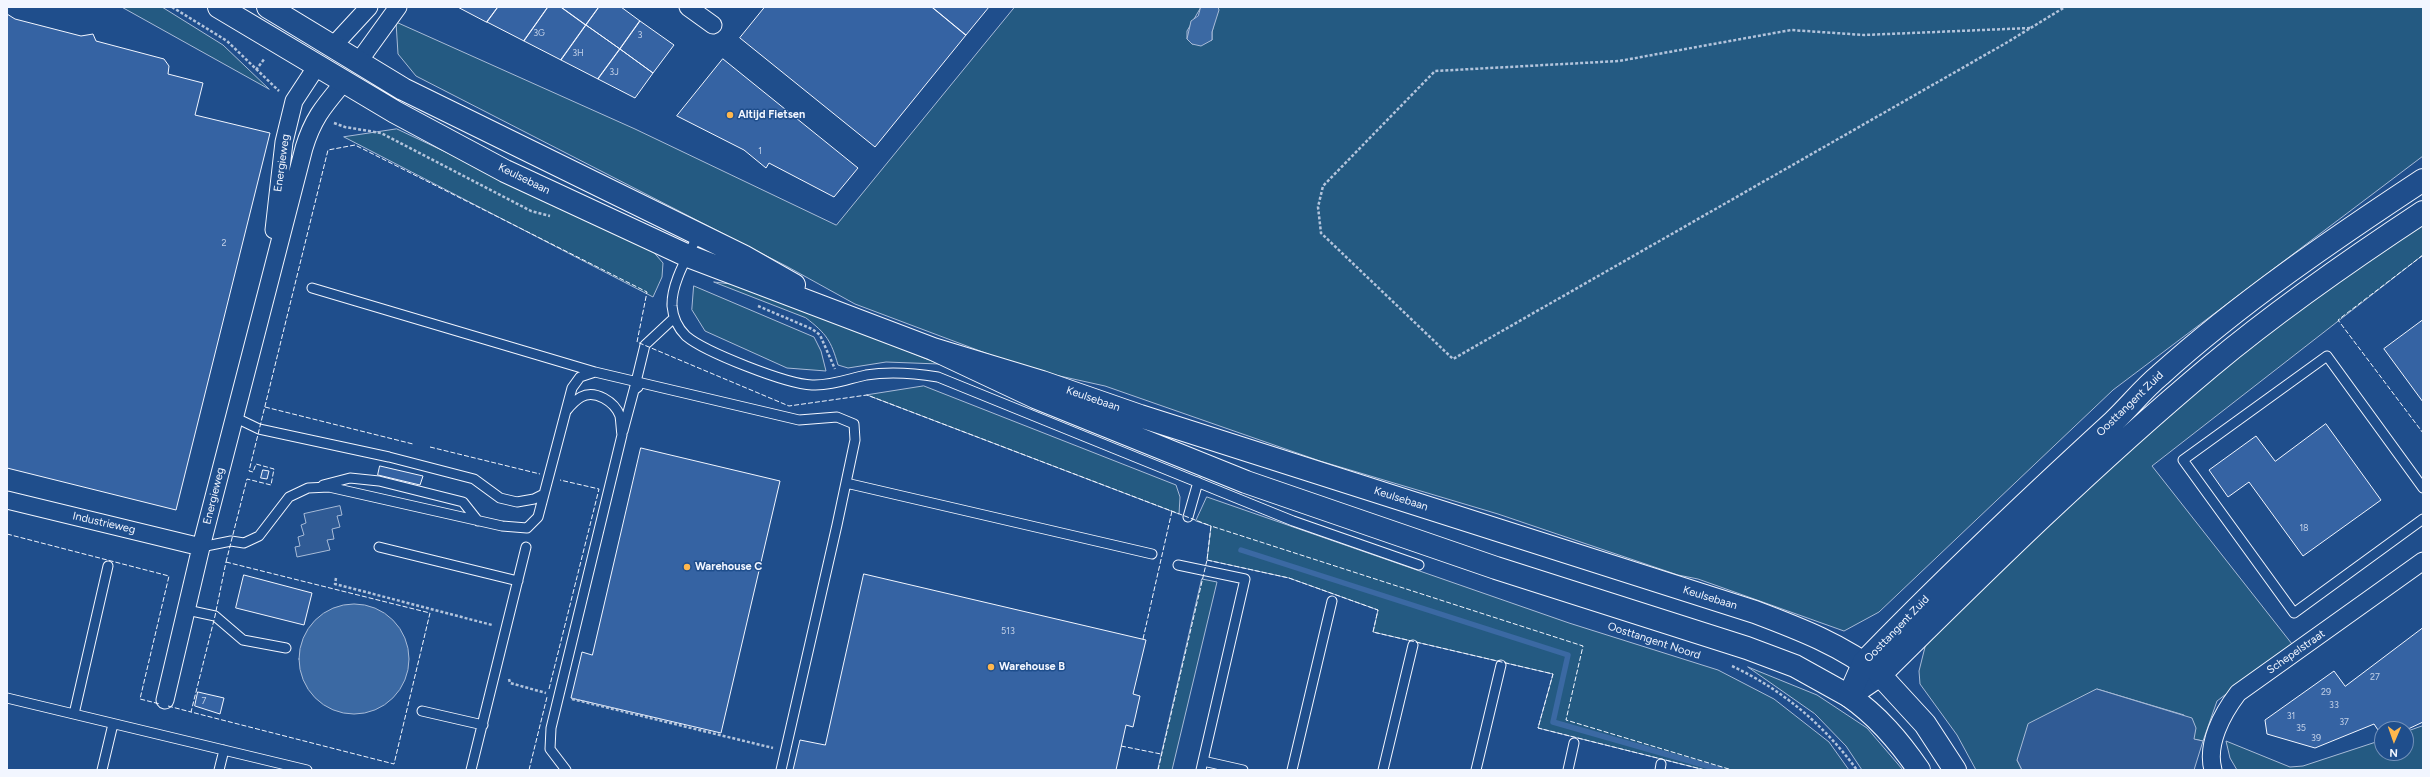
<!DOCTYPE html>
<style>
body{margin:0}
#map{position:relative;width:2430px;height:777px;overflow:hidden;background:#1f4e8c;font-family:Figtree,sans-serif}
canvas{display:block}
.frame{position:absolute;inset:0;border:8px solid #f2f6ff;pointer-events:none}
.north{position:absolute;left:2374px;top:721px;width:40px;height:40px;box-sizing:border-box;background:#1f4e8c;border:1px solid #7391ba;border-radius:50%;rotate:182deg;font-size:11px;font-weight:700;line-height:16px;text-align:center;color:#f2f6ff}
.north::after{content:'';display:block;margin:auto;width:14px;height:18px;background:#ffb74d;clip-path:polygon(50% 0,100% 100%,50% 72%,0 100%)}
</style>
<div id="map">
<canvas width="2430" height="777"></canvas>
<div class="frame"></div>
<div class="north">N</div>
</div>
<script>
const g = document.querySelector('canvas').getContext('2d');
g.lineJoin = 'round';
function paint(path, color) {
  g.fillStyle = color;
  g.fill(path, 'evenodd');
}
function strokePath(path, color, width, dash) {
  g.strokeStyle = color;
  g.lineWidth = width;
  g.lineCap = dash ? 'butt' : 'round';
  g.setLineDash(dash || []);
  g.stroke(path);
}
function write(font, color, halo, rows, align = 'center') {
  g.font = font + ' Figtree,sans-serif';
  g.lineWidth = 3;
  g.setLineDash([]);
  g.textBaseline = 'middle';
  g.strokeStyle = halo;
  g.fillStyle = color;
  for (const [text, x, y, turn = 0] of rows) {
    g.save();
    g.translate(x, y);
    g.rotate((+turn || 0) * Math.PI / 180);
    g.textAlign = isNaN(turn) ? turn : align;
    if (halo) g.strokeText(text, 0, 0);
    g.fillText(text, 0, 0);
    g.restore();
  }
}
const green = new Path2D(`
 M122,7H162L223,45L269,89Z
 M1015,7H1201L1187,31V39L1192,44L1212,40V32L1218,7H2423V156L2113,390L1879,612L1844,631L1698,579L1678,575L1498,514L1320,461L1105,386L1028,369L855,304L788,267L416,76L398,54L396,22L635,129L836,225Z
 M397,129L651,249L663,263L662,277L653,297L344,137Z
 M2423,220V255L2152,466L2292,644L2217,701L2203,741L2193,739L2184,715L2097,689L2017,760L2022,770H1976L1957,735L1920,684L1919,671L1926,643L1961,603L2269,325Z
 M714,282L748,286L939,364L886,362L848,368L838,365C831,341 827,334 806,318Z
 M694,286L814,337L821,351L826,371L787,368L705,331L692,310Z
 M924,386L1176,485L1180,497L1179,514L867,395Z
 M1207,497L1569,623L1718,670L1774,699L1829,742L1849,770H1705L1538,728L1553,674L1373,632L1378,610L1289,578L1207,560L1211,526L1196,521Z
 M1202,579L1217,582L1172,770H1158Z
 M1748,667L1817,695L1867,728L1903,770H1862L1846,746L1815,714Z
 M2423,726V770H2237L2230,758L2226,741L2290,767L2303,766L2382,740V753H2406V732Z`);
paint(green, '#245a82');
strokePath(green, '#a8bbd7', 1);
const parking = new Path2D(`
 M340,506L342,515L337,516L340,527L332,529L334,539L327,540L330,550L297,557L295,547L300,546L298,537L304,535L301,525L306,523L304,514Z
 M2097,689L2192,718L2196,728L2194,739L2203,741L2194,770H2022L2017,760L2028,724Z`);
paint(parking, '#305b95');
strokePath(parking, '#a8bbd7', 1);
const water = new Path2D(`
 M1201,7H1218L1219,10L1212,32V40L1201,46L1192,44L1187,39L1191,21L1198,16Z
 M299 659a55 55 0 1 1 110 0a55 55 0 1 1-110 0Z`);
paint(water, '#3b69a3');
strokePath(water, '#a8bbd7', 1);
strokePath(new Path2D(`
 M1241,550L1568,655L1553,722L1721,770`), '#3b69a3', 5.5);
const building = new Path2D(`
 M458,7H498L487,22Z
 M498,7H548L524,41L487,22Z
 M548,7H561L586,25L561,60L524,41Z
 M561,7H599L586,25Z
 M599,7H621L640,21L620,49L586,25Z
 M765,7H932L966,35L875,147L740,38Z
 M932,7H989L966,35Z
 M7,14L15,19L81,36L93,34L96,41L164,59L169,66L168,74L203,83L195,115L270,133L176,510L7,468Z
 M640,21L674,45L653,73L620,49Z
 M586,25L620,49L598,79L561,60Z
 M620,49L653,73L635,98L598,79Z
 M723,59L858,168L834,197L769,163L766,168L744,150L677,116Z
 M2423,320V402L2384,349Z
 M2326,424L2381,500L2303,556L2249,482L2228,497L2209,470L2256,436L2275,461Z
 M641,448L780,481L721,733L571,698L582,652L592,655Z
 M380,466L423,476L420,485L378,475Z
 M263,470L269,471L267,479L261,478Z
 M864,574L1146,640L1133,694L1140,696L1133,727L1126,725L1116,770H793L800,740L825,745Z
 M244,575L312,593L304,625L236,608Z
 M2423,628V722L2406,730L2382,729V736L2374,724L2315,748L2267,734L2265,720L2334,671L2345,686Z
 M198,692L224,698L220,714L195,706Z`);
paint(building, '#3563a3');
strokePath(building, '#f2f6ff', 1);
const lane = new Path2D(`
 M698,235C688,256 671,283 672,306C673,318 678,328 686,336C705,352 786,384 812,385C830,386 848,379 866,375C890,371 914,373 938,377L1293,521L1419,565
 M312,288L595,372
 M634,390L645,345L674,318
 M234,417L259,429L389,457L474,479L500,498L517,502L534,499L544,494
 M623,431L634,390L638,387
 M846,483L1152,554
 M323,485L350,478L379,481L463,502L478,521
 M2423,488L2327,356L2183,460L2294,613L2423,519
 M1188,517L1198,482
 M201,547L231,541L244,543L259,536L289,497L308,488L329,487L502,526L527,528L538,517L572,388L580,377L595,372L799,420L837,417L854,424L855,440L837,525L781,770
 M379,547L518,581
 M1178,565L1245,579L1203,761
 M187,610L215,616L243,640L286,648
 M7,698L307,770
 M422,711L483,725
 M74,714L108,566
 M102,770L113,724
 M219,770L224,750
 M471,770L526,547
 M566,770L550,749L551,728L622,435C621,429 621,422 620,416C615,402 595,389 581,397C576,400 571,405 567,410
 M1201,770L1203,761L1243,770
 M1292,770L1332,601
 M1383,770L1413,645
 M1476,770L1501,665
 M1568,770L1574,743
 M1660,770L1661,764`);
const street = new Path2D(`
 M688,7L713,25
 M333,46L369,7
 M359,61L398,7
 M274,230L284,142L294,101L317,66
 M7,500L201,547
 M165,700L201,547L304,148C313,118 324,106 344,82
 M2213,770C2206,744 2222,714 2238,693L2423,561`);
const secondary = new Path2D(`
 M219,7L395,112L505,171L688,256L933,349L1035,397L1246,482L1496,568L1747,648L1795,666L1849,696L1880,675C1842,645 1800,629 1755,612L1140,416L1042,382L933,349
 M268,7L403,89L743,256L794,285`);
const primary = new Path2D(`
 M1919,770C1899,741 1878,716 1849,696L1864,662C1944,579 2028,500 2113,422C2129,407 2143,389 2160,375C2241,302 2332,240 2423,180
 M1955,770L1925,724L1880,675C1987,569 2095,463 2211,366C2278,310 2350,260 2423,212`);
strokePath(lane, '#f2f6ff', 11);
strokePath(street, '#f2f6ff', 19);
strokePath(secondary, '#f2f6ff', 24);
strokePath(primary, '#f2f6ff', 24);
strokePath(new Path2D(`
 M172,7L227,41L279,91
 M2030,28L1864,35L1791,30L1619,61L1435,71L1323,186L1318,207L1321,233L1453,359L2006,43L2065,7
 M256,70L265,58
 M334,123L345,127L381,133L531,211L550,216
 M758,306L812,329L820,335L835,369
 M336,578L335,584L492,625
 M1732,666C1783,690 1824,725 1857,770
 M509,679L510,683L546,693
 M572,699L773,748`), '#b3c4dc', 2.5, [3, 2]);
strokePath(lane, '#1f4e8c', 9);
strokePath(street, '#1f4e8c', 17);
strokePath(secondary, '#1f4e8c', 22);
strokePath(primary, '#1f4e8c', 22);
strokePath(new Path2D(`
 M2423,255L2338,320L2423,433
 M265,407L413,444
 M430,447L540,474
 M7,534L169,576L140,699L160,704
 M1207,560L1289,578L1378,610L1373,632L1553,674L1538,728L1705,770
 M226,562L247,479L271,485L274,469L256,464L253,472L249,471L328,150L355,145L647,292L637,342L789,406L867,395L1211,526
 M226,562L430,613L394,764L191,712L215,616Z
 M1143,639L1172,511
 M549,689L599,489L560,480
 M168,706L191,712
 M1121,746L1161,754
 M529,770L547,697
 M1158,770L1207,560L1211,526L1583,646L1566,720L1732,770`), '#f2f6ff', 1, [5, 2]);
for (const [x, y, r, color] of [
 [730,115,4,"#ffb74d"],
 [687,567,4,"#ffb74d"],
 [991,667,4,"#ffb74d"]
]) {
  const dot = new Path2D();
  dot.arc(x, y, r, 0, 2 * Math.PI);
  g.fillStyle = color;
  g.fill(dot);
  strokePath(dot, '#1f4e8c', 1.5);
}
write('9px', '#c3d1e8', null, [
 ["3G",539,33],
 ["3",640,35],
 ["3H",578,53],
 ["3J",614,72],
 ["1",760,151],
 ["2",224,243],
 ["18",2304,528],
 ["513",1008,631],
 ["27",2375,677],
 ["29",2326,692],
 ["7",204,701],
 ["33",2334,705],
 ["31",2291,716],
 ["37",2344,722],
 ["35",2301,728],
 ["39",2316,738]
]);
write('bold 11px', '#f2f6ff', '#1f4e8c', [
 ["Altijd Fietsen",738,115],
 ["Warehouse C",695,567],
 ["Warehouse B",999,667]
], 'left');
write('11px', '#f2f6ff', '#1f4e8c', [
 ["Energieweg",282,163,-82],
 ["Keulsebaan",524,179,26],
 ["Keulsebaan",1093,399,19],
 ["Oosttangent Zuid",2130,404,-44],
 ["Energieweg",214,496,-76],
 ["Keulsebaan",1401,499,18],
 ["Industrieweg",104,523,13],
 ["Keulsebaan",1710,598,17],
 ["Oosttangent Zuid",1897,629,-46],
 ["Oosttangent Noord",1654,641,18],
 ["Schepelstraat",2296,652,-35]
]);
</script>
